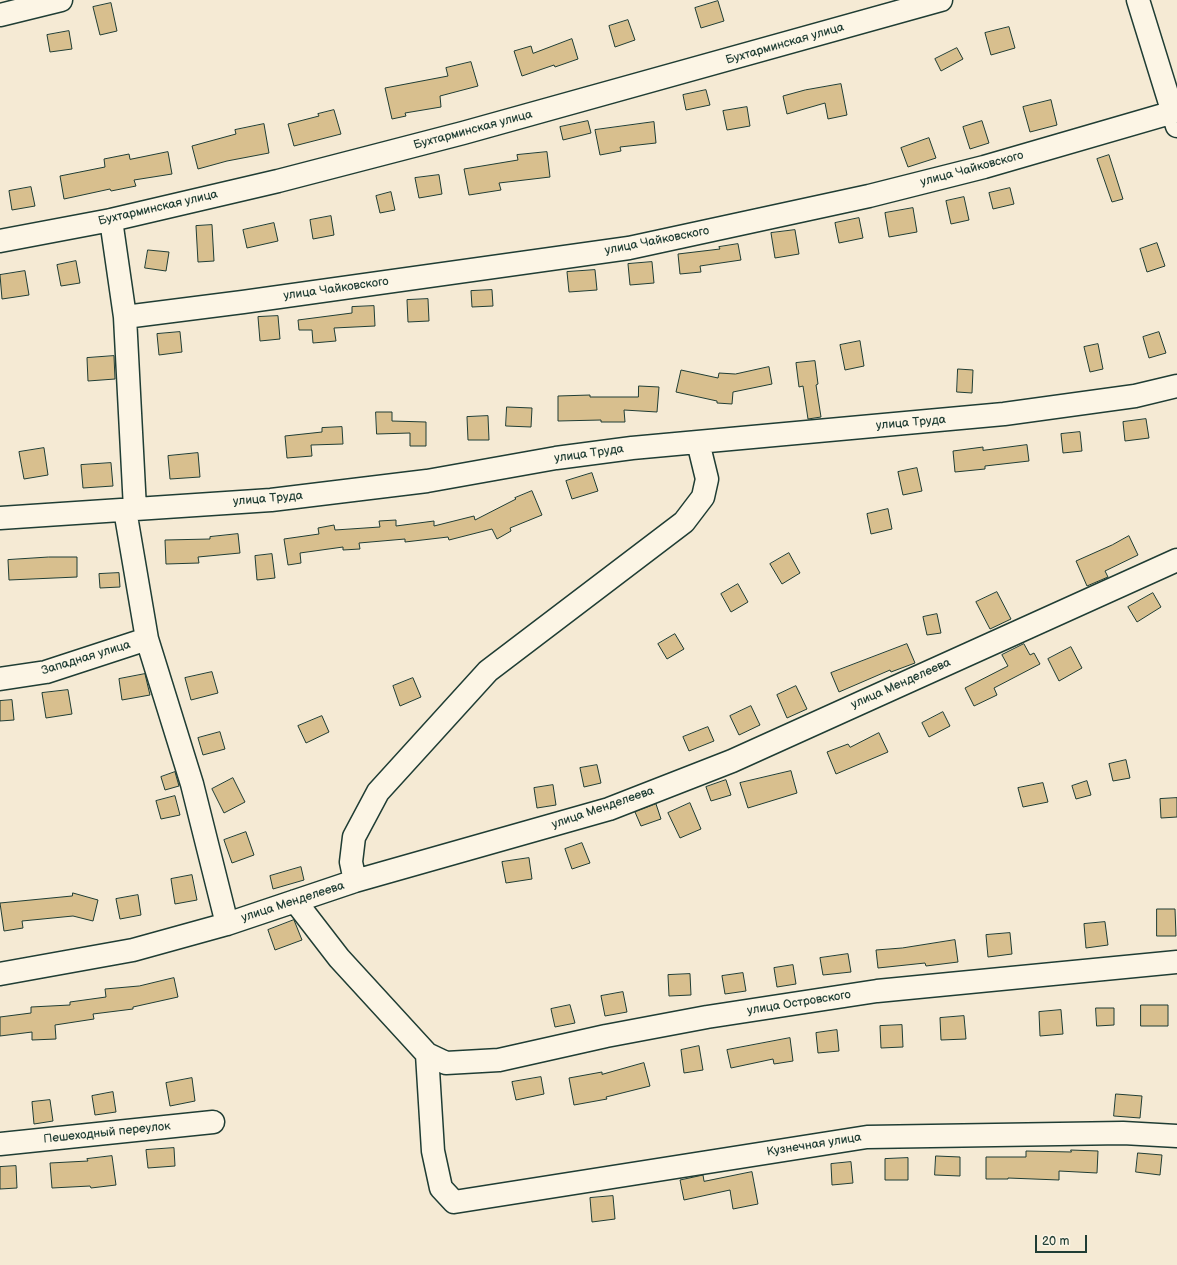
<!DOCTYPE html>
<meta charset="utf-8">
<style>
body{margin:0}
#map{position:relative;width:1177px;height:1265px;overflow:hidden;background:#f5ead4;font-family:"Balsamiq Sans",sans-serif}
canvas{display:block}
.scale{position:absolute;left:1035px;top:1235px;width:52px;height:18px;box-sizing:border-box;border:2px solid #1f3d34;border-top:0;padding-left:5px;font-size:12px;line-height:14px;white-space:nowrap;color:#1f3d34;-webkit-text-stroke:3px #fcf5e5;paint-order:stroke}
</style>
<div id="map">
<canvas width="1177" height="1265"></canvas>
<div class="scale">20 m</div>
</div>
<script>
const g = document.querySelector('canvas').getContext('2d');
g.lineJoin = 'round';
function paint(path, color) {
  g.fillStyle = color;
  g.fill(path, 'evenodd');
}
function strokePath(path, color, width, dash) {
  g.strokeStyle = color;
  g.lineWidth = width;
  g.lineCap = dash ? 'butt' : 'round';
  g.setLineDash(dash || []);
  g.stroke(path);
}
function write(font, color, halo, rows, align = 'center') {
  g.font = font + ' "Balsamiq Sans",sans-serif';
  g.lineWidth = 3.5;
  g.setLineDash([]);
  g.textBaseline = 'middle';
  g.strokeStyle = halo;
  g.fillStyle = color;
  for (const [text, x, y, turn = 0] of rows) {
    g.save();
    g.translate(x, y);
    g.rotate((+turn || 0) * Math.PI / 180);
    g.textAlign = isNaN(turn) ? turn : align;
    if (halo) g.strokeText(text, 0, 0);
    g.fillText(text, 0, 0);
    g.restore();
  }
}
const building = new Path2D(`
 M718,1L724,21L701,28L695,8Z
 M111,3L117,31L100,35L93,7Z
 M628,20L635,40L615,47L609,26Z
 M1009,27L1015,48L991,55L985,33Z
 M69,31L72,49L50,52L47,35Z
 M572,39L578,59L555,67L554,65L522,76L514,51L531,46L533,53Z
 M957,48L963,59L941,71L935,59Z
 M471,62L478,86L440,96L441,107L405,113L406,116L392,119L385,88L448,76L446,68Z
 M841,84L847,115L828,119L825,103L787,114L783,96L805,90Z
 M706,90L710,105L686,110L683,95Z
 M1051,100L1057,125L1030,132L1023,107Z
 M747,107L750,126L727,130L723,111Z
 M334,110L341,134L294,146L288,124L319,116L318,114Z
 M588,121L591,133L563,140L560,127Z
 M982,121L989,143L970,149L963,127Z
 M654,122L656,143L620,147L621,151L600,155L595,130Z
 M264,124L269,153L227,161L198,169L192,146L236,134L235,130Z
 M929,138L936,158L908,167L901,148Z
 M168,152L172,174L134,180L136,186L111,191L110,189L64,199L60,176L105,167L104,159L129,154L130,159Z
 M547,152L550,177L499,183L501,190L469,195L464,169L518,160L517,155Z
 M1109,155L1123,199L1112,202L1097,159Z
 M439,175L442,194L419,198L415,178Z
 M31,187L35,206L12,210L9,191Z
 M1010,188L1014,204L993,209L989,193Z
 M391,192L395,210L380,213L376,196Z
 M964,197L969,220L951,224L946,201Z
 M913,208L917,232L889,237L885,213Z
 M331,216L334,235L313,239L310,220Z
 M859,218L863,238L839,243L835,223Z
 M274,223L278,241L247,248L243,230Z
 M212,225L214,261L198,262L196,226Z
 M795,230L799,254L775,258L771,233Z
 M1157,243L1165,266L1147,272L1140,249Z
 M738,244L741,260L700,266L701,272L680,274L678,254L720,249L719,247Z
 M148,250L169,252L166,271L145,268Z
 M76,261L80,283L61,286L57,265Z
 M652,262L654,283L630,285L628,264Z
 M595,270L597,290L569,292L567,272Z
 M25,271L29,295L2,299L0,275Z
 M492,290L493,306L472,307L471,291Z
 M428,299L429,321L408,322L407,300Z
 M374,306L375,326L334,328L336,341L313,343L312,330H299L298,320L352,313V307Z
 M278,316L280,339L260,341L258,317Z
 M180,332L182,352L159,355L157,334Z
 M1159,332L1166,353L1149,358L1143,337Z
 M860,341L864,366L845,370L840,345Z
 M1098,344L1103,369L1090,372L1084,347Z
 M114,356L115,379L88,381L87,358Z
 M815,361L818,384L816,385L821,417L808,419L803,386L799,387L796,363Z
 M769,367L772,384L733,392L732,404L717,403V401L676,392L681,370L718,378L719,373L735,374Z
 M958,369L973,370L972,393L957,392Z
 M639,386L659,387L657,412L624,410L625,422H601V420L558,421V396L590,395V397H638Z
 M507,407L532,408L531,427L506,426Z
 M376,412H392V421L426,422V446H410V433L377,434Z
 M488,416L489,440H468L467,417Z
 M1146,419L1149,438L1125,441L1123,422Z
 M342,427L343,444L311,445L312,456L287,458L285,436L322,432V428Z
 M1080,432L1082,451L1063,453L1061,434Z
 M1027,445L1029,461L985,466V469L955,472L953,451L983,447V450Z
 M44,448L48,475L24,479L19,452Z
 M198,453L200,477L170,479L168,456Z
 M111,463L113,486L83,488L81,465Z
 M917,468L922,491L903,495L898,472Z
 M592,473L598,491L572,499L566,481Z
 M532,491L542,515L510,528L511,531L497,539L492,529L449,540L448,537L405,542V539L359,543L360,549L343,550V547L300,553L301,563L288,565L284,539L319,534L318,528L334,525L335,530L380,527L379,521L396,520V526L434,521V526L474,516L475,520L516,499L515,498Z
 M888,509L892,529L871,534L867,514Z
 M238,534L240,553L198,557L199,563L166,564L165,540L210,539V537Z
 M1129,536L1138,555L1105,571L1108,577L1087,586L1076,561L1112,545Z
 M789,553L800,573L782,584L770,564Z
 M272,554L275,578L257,580L255,556Z
 M49,557H77V577L9,580L8,560Z
 M119,573L120,587L100,588L99,574Z
 M738,584L748,602L731,612L721,594Z
 M997,592L1011,619L990,629L976,602Z
 M1153,593L1161,607L1137,622L1128,607Z
 M937,614L941,633L927,635L923,617Z
 M675,634L684,649L667,659L658,644Z
 M907,644L915,663L891,672L890,670L839,692L831,673Z
 M1024,644L1030,655L1034,653L1040,664L994,688L997,695L974,706L965,688L1008,666L1002,655Z
 M1071,647L1082,668L1059,681L1048,659Z
 M212,672L218,693L191,700L185,678Z
 M145,674L150,695L122,700L119,679Z
 M413,678L421,697L400,706L393,686Z
 M796,686L807,709L787,718L777,695Z
 M68,690L72,714L46,718L42,693Z
 M12,700L14,720L0,721V701Z
 M751,706L760,725L739,735L730,716Z
 M943,712L950,726L929,737L922,723Z
 M322,716L329,732L306,743L298,726Z
 M708,727L714,741L689,751L683,737Z
 M220,732L225,749L203,755L198,738Z
 M879,733L888,752L836,774L827,752L848,744L850,747Z
 M1126,760L1130,778L1113,781L1109,764Z
 M597,765L601,783L584,787L580,768Z
 M791,771L797,793L748,808L740,783Z
 M175,772L179,786L165,790L161,777Z
 M233,778L245,802L224,813L212,789Z
 M726,780L731,795L711,801L706,787Z
 M1087,781L1091,795L1076,799L1072,786Z
 M1043,783L1048,802L1023,807L1018,788Z
 M553,785L556,805L537,808L534,788Z
 M175,796L180,815L161,819L156,801Z
 M1177,798V817L1161,818L1160,799Z
 M690,803L701,829L680,838L668,813Z
 M656,804L661,819L641,826L635,812Z
 M246,832L254,855L232,863L224,840Z
 M582,843L590,863L572,869L565,849Z
 M529,858L532,879L506,883L502,862Z
 M301,867L304,880L273,889L270,876Z
 M192,875L197,900L175,904L171,879Z
 M73,893L98,900L93,921L73,916L22,921L23,928L4,931L0,903L72,896Z
 M138,895L141,915L120,919L116,899Z
 M1157,909H1175L1176,936H1157Z
 M294,920L302,940L275,950L268,930Z
 M1105,922L1108,945L1086,948L1084,924Z
 M1010,933L1012,954L988,957L986,935Z
 M955,940L958,962L926,966L925,963L878,968L876,950L902,948Z
 M848,954L851,972L823,975L820,958Z
 M793,965L796,984L777,987L774,968Z
 M743,973L746,991L725,994L722,976Z
 M690,974L691,995L669,996L668,975Z
 M174,978L178,997L133,1007V1009L93,1014L94,1019L55,1025L56,1039L32,1040V1032L0,1036V1017L31,1013V1007L70,1005V1002L106,997L105,989L139,986Z
 M623,992L627,1012L605,1016L601,996Z
 M570,1005L575,1023L555,1027L551,1009Z
 M1141,1005H1168V1026H1141Z
 M1096,1008H1114V1025L1097,1026Z
 M1061,1010L1063,1034L1040,1036L1039,1012Z
 M964,1016L966,1039L941,1040L940,1018Z
 M902,1025L903,1047L881,1048L880,1026Z
 M837,1030L839,1051L818,1053L816,1033Z
 M790,1038L793,1061L774,1064L773,1059L731,1068L727,1050Z
 M699,1046L703,1070L684,1073L681,1050Z
 M644,1063L650,1086L606,1097L607,1099L574,1105L569,1078L602,1072V1074Z
 M541,1077L544,1094L516,1100L512,1082Z
 M192,1078L195,1101L170,1106L166,1083Z
 M113,1092L116,1112L95,1115L92,1096Z
 M1116,1094L1142,1096L1140,1118L1114,1116Z
 M50,1100L53,1121L34,1124L32,1102Z
 M174,1148L175,1166L148,1168L146,1150Z
 M1071,1150L1098,1151L1097,1173L1059,1171V1180L1008,1178V1179H986V1157H1026V1151L1071,1152Z
 M1138,1153L1162,1155L1160,1175L1136,1172Z
 M112,1156L116,1185L91,1188L90,1186L52,1188L50,1163L88,1161L87,1159Z
 M936,1156L960,1157V1176L935,1175Z
 M908,1158V1180H885V1159Z
 M851,1162L853,1183L832,1185L831,1164Z
 M16,1166L17,1188L0,1189V1167Z
 M752,1172L758,1204L733,1209L730,1190L684,1200L680,1180L703,1175L704,1181Z
 M613,1196L615,1219L592,1222L590,1198Z`);
paint(building, '#d8bf8e');
strokePath(building, '#1f3d34', 1);
const minor = new Path2D(`
 M1138,0L1177,126
 M0,15L61,0
 M111,220L125,317L135,509
 M0,241L111,220L278,181L463,133L941,0
 M125,317L243,302L629,248L869,196L984,167L1177,111
 M125,510L147,639L192,784L227,924
 M0,518L271,500L427,481L556,458L632,448L1004,414L1135,396L1177,386
 M0,679L46,672L147,639
 M355,881L351,862L354,837L378,792L488,671L684,522L703,497L707,479L698,442
 M295,901L339,958L427,1054L433,1151L441,1188L454,1202L867,1137L1123,1133L1177,1136
 M0,974L133,950L227,924L355,881L609,809L732,761L1177,560
 M427,1054L446,1063L499,1060L606,1036L707,1017L877,991L1177,962
 M0,1144L213,1122`);
strokePath(minor, '#1f3d34', 25);
strokePath(minor, '#fcf5e5', 22);
write('12px', '#1f3d34', '#fcf5e5', [
 ["Бухтарминская улица",785,44,-16],
 ["Бухтарминская улица",473,130,-15],
 ["улица Чайковского",972,169,-15],
 ["Бухтарминская улица",158,208,-13],
 ["улица Чайковского",657,241,-11],
 ["улица Чайковского",336,289,-8],
 ["улица Труда",911,423,-5],
 ["улица Труда",589,454,-8],
 ["улица Труда",268,499,-5],
 ["Западная улица",86,658,-17],
 ["улица Менделеева",901,684,-24],
 ["улица Менделеева",603,808,-19],
 ["улица Менделеева",293,902,-18],
 ["улица Островского",799,1003,-9],
 ["Пешеходный переулок",107,1133,-6],
 ["Кузнечная улица",814,1145,-9]
]);
</script>
